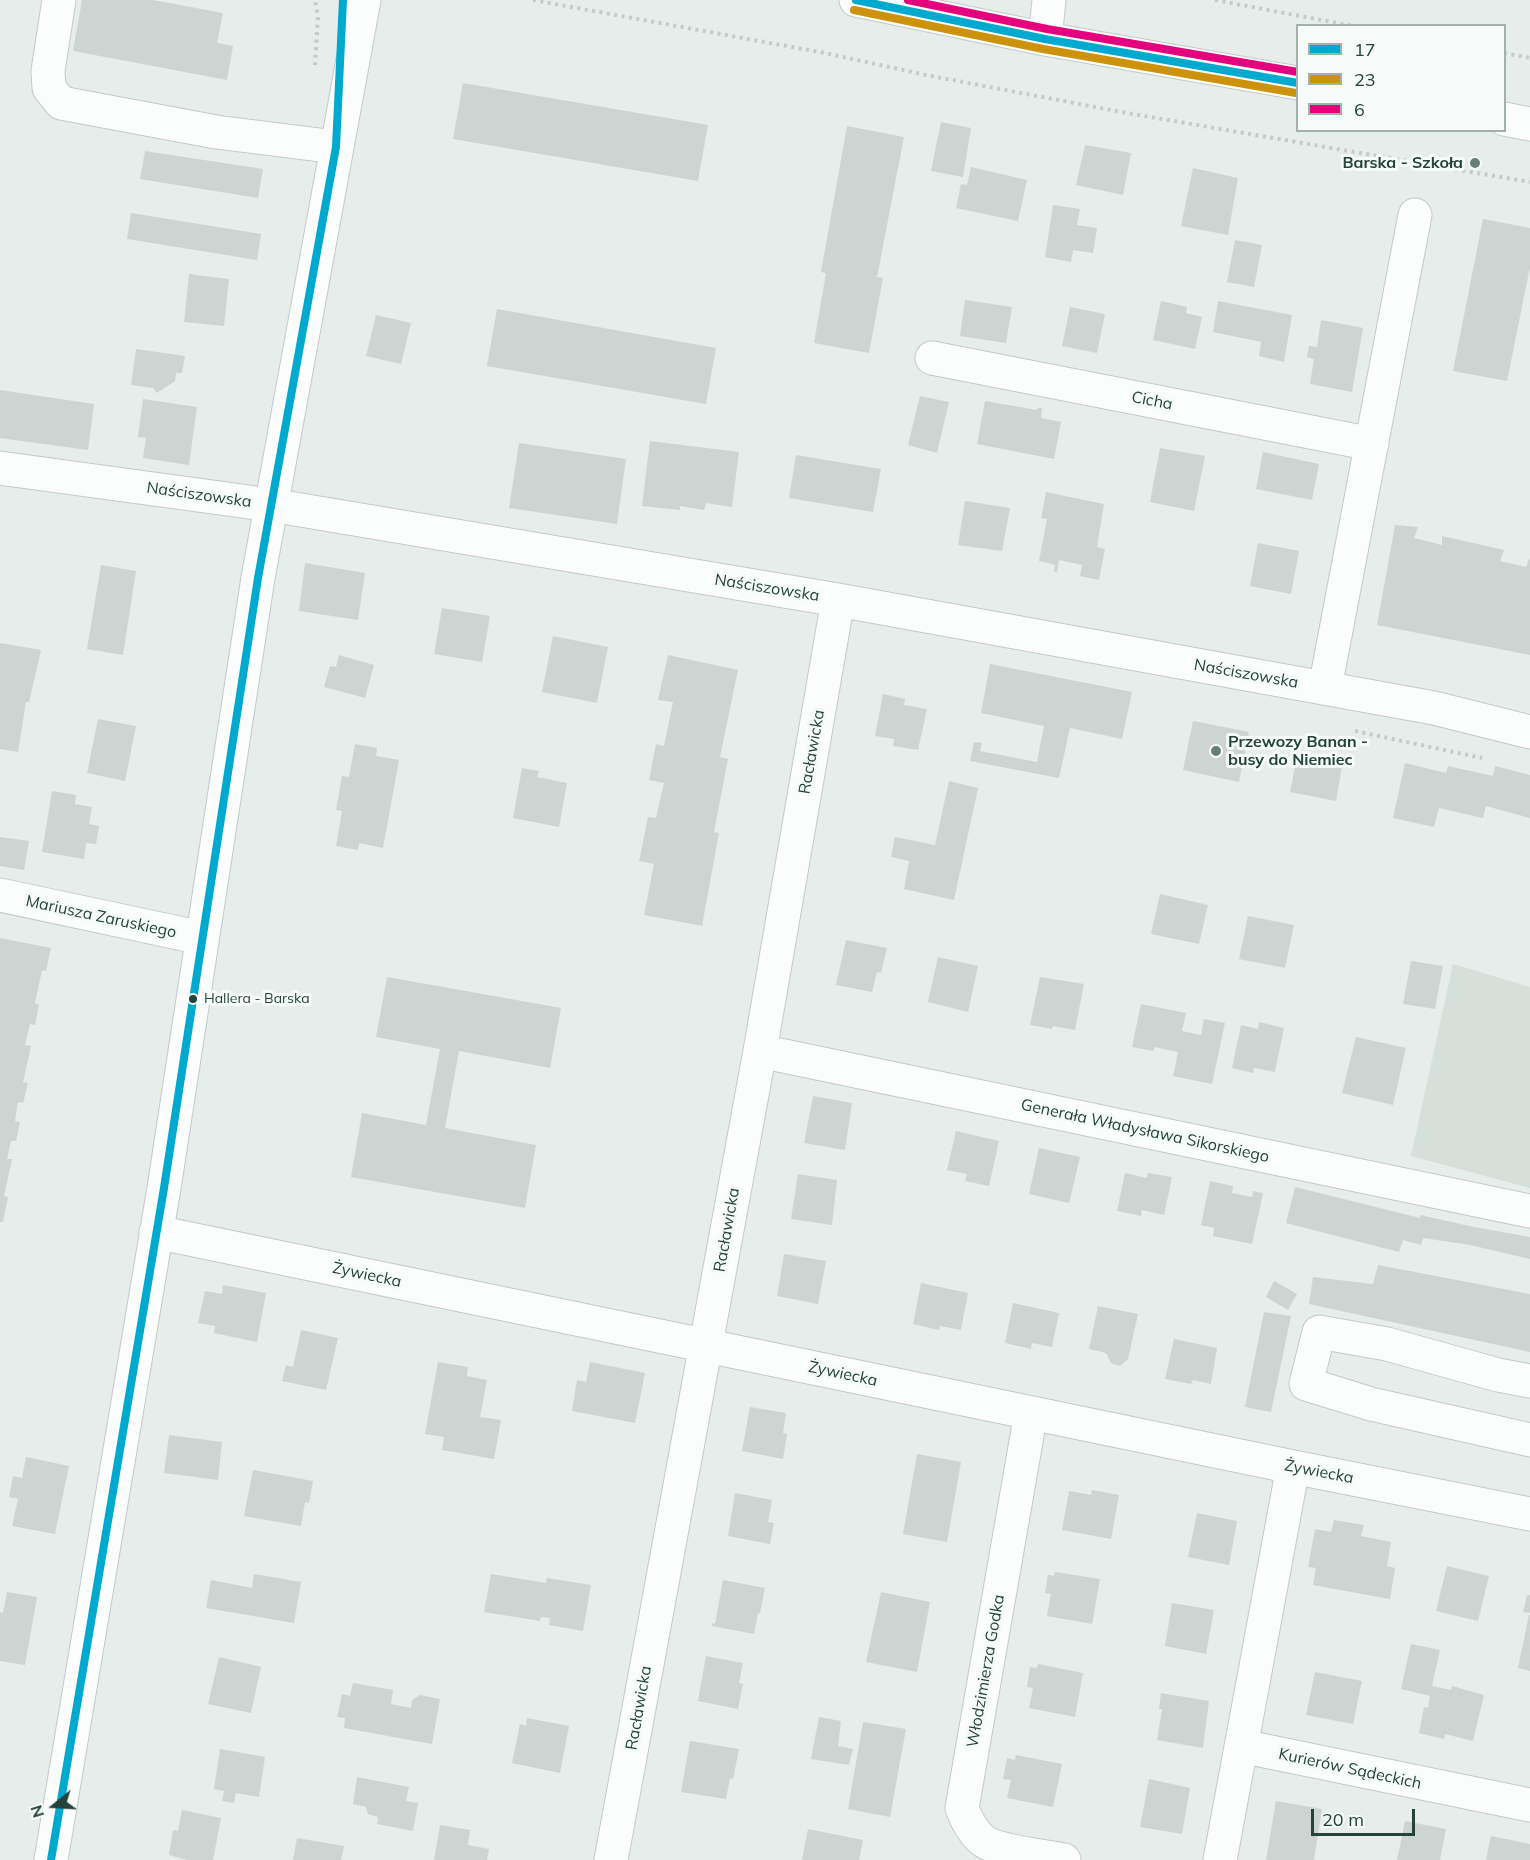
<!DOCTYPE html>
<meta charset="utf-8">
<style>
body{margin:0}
#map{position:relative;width:1530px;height:1860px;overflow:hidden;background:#e7edea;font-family:Mulish,sans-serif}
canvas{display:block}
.legend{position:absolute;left:1296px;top:24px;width:210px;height:108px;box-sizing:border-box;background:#f6fbf9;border:2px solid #a1b2ad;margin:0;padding:8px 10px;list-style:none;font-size:18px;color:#22443b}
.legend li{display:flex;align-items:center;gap:12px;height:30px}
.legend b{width:30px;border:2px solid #a1b2ad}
.north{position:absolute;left:24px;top:1776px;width:60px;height:60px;-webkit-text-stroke:4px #f6fbf9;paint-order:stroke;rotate:252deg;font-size:16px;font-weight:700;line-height:24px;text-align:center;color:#22443b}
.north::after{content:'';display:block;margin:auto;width:21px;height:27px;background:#22443b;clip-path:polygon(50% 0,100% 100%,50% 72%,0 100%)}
.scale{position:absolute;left:1311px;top:1809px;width:104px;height:27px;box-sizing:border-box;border:3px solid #22443b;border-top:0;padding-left:8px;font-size:18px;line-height:21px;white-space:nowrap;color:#22443b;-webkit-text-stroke:4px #f6fbf9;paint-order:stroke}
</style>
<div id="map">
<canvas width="1530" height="1860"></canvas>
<ul class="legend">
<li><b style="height:8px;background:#00a9ce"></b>17</li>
<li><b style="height:8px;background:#cc920c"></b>23</li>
<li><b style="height:8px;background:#e5007d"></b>6</li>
</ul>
<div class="north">N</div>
<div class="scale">20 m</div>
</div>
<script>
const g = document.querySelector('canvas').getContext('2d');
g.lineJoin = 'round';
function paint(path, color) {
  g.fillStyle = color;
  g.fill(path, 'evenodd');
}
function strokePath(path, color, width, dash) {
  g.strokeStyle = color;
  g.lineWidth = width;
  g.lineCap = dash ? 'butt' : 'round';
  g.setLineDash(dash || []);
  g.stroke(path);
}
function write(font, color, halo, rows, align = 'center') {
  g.font = font + ' Mulish,sans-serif';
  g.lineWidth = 6;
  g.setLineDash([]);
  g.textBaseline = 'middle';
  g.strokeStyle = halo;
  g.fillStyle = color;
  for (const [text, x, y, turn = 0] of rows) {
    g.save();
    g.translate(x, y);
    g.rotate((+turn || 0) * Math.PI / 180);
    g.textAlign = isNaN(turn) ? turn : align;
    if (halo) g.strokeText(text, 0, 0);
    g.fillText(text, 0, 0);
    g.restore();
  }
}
paint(new Path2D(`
 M1453,964L1530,987V1188L1411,1156Z`), '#d5e0da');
paint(new Path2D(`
 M82,0H153L223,13L217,43L233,46L227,80L73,51Z
 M463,83L708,125L698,181L453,139Z
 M941,122L971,128L963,177L931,171Z
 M847,126L904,137L877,277L883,278L869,353L814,343L826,273L821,272Z
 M1085,145L1131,153L1123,195L1076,185Z
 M145,151L263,169L258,198L140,179Z
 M971,167L1027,180L1018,221L956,208L961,184L967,185Z
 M1193,168L1238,178L1228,235L1181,226Z
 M1053,205L1080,209L1077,225L1097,228L1093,253L1073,250L1071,262L1045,257Z
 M131,213L261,234L257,260L127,239Z
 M1483,219L1530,228V267L1507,381L1453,371Z
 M1235,240L1262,245L1254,287L1227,282Z
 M189,274L229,279L224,326L184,322Z
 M965,300L1012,307L1006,343L960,336Z
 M1161,301L1187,307L1186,313L1202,317L1195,349L1153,340Z
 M1218,301L1292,315L1284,362L1259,356L1261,342L1213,332Z
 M1070,307L1105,314L1097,353L1062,346Z
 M497,309L716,348L706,404L487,366Z
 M376,315L411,323L401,364L366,356Z
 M1321,320L1363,328L1352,392L1310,384L1314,359L1307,357L1309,346L1317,347Z
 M136,349L185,356L182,373H176L175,381L157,393L153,388L131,385Z
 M0,390L94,404L88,450L0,438Z
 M920,396L949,402L937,453L908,445Z
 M143,399L197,407L189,465L143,458L146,438L138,437Z
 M985,401L1037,410V408H1042L1041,418L1061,422L1054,459L977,444Z
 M650,441L739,452L732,507L706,503L704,510L680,506V510L642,506Z
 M519,443L626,459L617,524L509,508Z
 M1160,448L1205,456L1194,511L1150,502Z
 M1263,452L1319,464L1312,500L1256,489Z
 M796,455L881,469L873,512L789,498Z
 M1046,492L1104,504L1097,547L1105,549L1099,580L1080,576L1082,565L1059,560L1057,572H1054L1055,565L1039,561L1047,519L1041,518Z
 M965,501L1010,508L1002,551L958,545Z
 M1395,525L1418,527L1414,538L1442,545V536L1504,550L1500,561L1526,567L1530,557V655L1377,625Z
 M1258,543L1299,551L1291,594L1250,586Z
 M305,563L365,573L358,620L299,611Z
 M101,565L136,571L123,655L87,649Z
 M442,608L490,616L482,662L434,654Z
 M553,636L608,647L597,703L542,692Z
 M0,643L41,650L29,702H26L18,752L0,749Z
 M339,655L374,665L365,698L324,687L330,666L336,667Z
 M668,655L738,670L720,757L728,759L714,832L719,833L702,926L644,915L654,864L639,861L648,817L656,818L664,783L649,780L656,744L664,746L673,702L658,700Z
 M990,664L1132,692L1122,739L1070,728L1059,778L970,761L974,742L982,743L980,751L1037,762L1044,726L981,713Z
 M883,694L905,699L904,705L927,709L918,750L893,746L894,739L875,736Z
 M98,719L136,726L125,781L87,773Z
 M1193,721L1249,732L1239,782L1183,770Z
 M355,744L377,748L376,756L399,760L383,848L359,843L358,850L336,846L342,811L336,810L342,776L349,777Z
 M1318,756L1343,761L1336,801L1290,792L1297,757L1317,761Z
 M1405,763L1446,773L1448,766L1493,776L1495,766L1530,775V818L1486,806L1483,818L1439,808L1434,827L1393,818Z
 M522,768L539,771L537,777L567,783L559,827L513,818Z
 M949,781L978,788L954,900L904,889L909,861L891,857L895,837L935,845Z
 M52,791L76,795L75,804L92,807L89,824L99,826L96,844L86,843L84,859L42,852Z
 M0,837L29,841L24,870L0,866Z
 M1160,894L1208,905L1199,944L1151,934Z
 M1248,916L1294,925L1285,968L1239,959Z
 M0,938L51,948L46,971L42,970L35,1003L39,1005L35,1025L30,1024L25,1045L31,1046L23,1082L28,1083L23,1103L18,1102L15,1121L20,1122L16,1141H11L7,1159H12L4,1196L8,1197L3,1222H0Z
 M846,940L887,948L881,973L877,972L872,992L836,985Z
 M938,957L978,966L968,1012L928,1002Z
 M1411,961L1443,966L1435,1009L1403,1004Z
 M387,977L561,1008L550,1068L459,1051L445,1128L536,1145L525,1208L351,1177L362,1113L426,1125L440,1049L376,1037Z
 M1040,977L1084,984L1075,1030L1053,1026L1052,1029L1030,1025Z
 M1141,1004L1186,1013L1182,1031L1201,1035L1204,1019L1225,1023L1212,1084L1173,1076L1178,1052L1154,1047V1051L1132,1047Z
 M1259,1022L1284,1028L1275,1072L1254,1068L1253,1073L1232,1068L1241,1025L1258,1029Z
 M1356,1037L1406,1048L1393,1105L1342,1093Z
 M813,1096L852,1103L845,1150L804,1143Z
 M956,1131L999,1141L989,1186L965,1181L967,1174L947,1170Z
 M1039,1148L1080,1157L1069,1203L1029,1194Z
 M1125,1173L1147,1178L1148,1173L1172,1177L1164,1215L1142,1210L1141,1216L1117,1211Z
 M798,1174L837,1180L832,1225L791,1219Z
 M1210,1181L1233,1186L1232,1193L1252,1197L1253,1191L1263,1193L1252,1244L1213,1236L1214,1228L1201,1225Z
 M1295,1187L1420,1218V1215L1474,1227L1530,1237V1259L1470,1245L1423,1238L1421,1245L1403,1240L1399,1252L1286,1223Z
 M784,1254L826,1261L818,1304L777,1296Z
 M1378,1265L1530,1294V1352L1309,1304L1313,1277L1373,1284Z
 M1274,1281L1297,1294L1288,1310L1266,1297Z
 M921,1283L968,1293L961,1330L940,1326L939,1330L913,1324Z
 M223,1285L266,1293L257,1342L214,1333L215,1326L198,1323L205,1291L222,1294Z
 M1013,1303L1059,1313L1052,1347L1032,1343L1031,1349L1005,1343Z
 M1098,1306L1138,1314L1128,1359L1120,1366L1111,1363L1106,1353L1089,1349Z
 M1264,1312L1291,1316L1271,1412L1245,1407Z
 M301,1330L338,1338L326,1390L282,1381L286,1365L293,1367Z
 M1174,1339L1217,1348L1211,1384L1193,1380L1191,1384L1165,1379Z
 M438,1362L468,1367L467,1376L487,1380L480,1417L501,1420L494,1459L442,1450L444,1437L425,1434Z
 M590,1362L645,1373L635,1423L572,1411L577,1380L586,1382Z
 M750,1407L786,1413L783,1433L787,1434L783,1459L742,1451Z
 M169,1435L222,1442L218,1480L164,1473Z
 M917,1454L961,1462L947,1542L903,1534Z
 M26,1457L69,1466L55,1534L12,1526L18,1499L9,1497L13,1476L22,1478Z
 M253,1470L313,1481L309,1503L305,1502L301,1526L244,1516Z
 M1092,1490L1119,1495L1111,1539L1062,1530L1069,1491L1091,1495Z
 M735,1493L772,1500L768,1522L774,1523L770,1544L728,1536Z
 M1197,1513L1237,1521L1229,1565L1188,1557Z
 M1334,1520L1364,1525L1361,1536L1391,1542L1387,1566L1395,1568L1390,1599L1313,1585L1316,1568L1308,1567L1315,1529L1331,1532Z
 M1447,1566L1489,1576L1478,1621L1436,1611Z
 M1055,1572L1100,1579L1092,1624L1047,1616L1051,1594L1045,1593L1048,1575L1054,1576Z
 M254,1574L301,1582L294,1623L206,1608L211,1580L252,1588Z
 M491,1574L546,1583L547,1578L591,1585L583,1631L549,1625L550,1618L541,1617L540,1621L484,1612Z
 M723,1580L765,1588L760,1613H758L754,1634L712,1626V1623L715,1624Z
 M7,1592L37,1597L25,1665L0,1661V1612L3,1613Z
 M881,1592L930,1602L917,1672L866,1662Z
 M1527,1595H1530V1613L1523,1612Z
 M1172,1603L1214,1610L1206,1654L1165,1646Z
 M1529,1615H1530V1671L1518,1668Z
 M1411,1644L1440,1650L1432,1686L1451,1690L1452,1686L1484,1695L1473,1741L1445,1734L1444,1739L1419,1733L1424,1707L1428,1708L1430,1696L1401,1689Z
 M706,1656L743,1663L739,1683L743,1684L738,1709L698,1701Z
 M219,1657L261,1667L251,1713L208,1704Z
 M1038,1664L1083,1673L1075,1717L1029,1708L1033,1688L1027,1687L1030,1667L1037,1668Z
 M1315,1672L1362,1681L1353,1724L1306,1715Z
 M353,1683L393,1690L391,1704L411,1708L412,1700L420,1695L440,1699L432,1744L344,1728L345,1718L337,1717L342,1694L350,1696Z
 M1161,1693L1209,1701L1203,1748L1157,1740L1162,1709H1159Z
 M819,1717L841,1721L838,1746L853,1749L849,1765L811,1759Z
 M527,1718L569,1726L560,1773L512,1763L520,1724L526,1726Z
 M863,1722L906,1729L890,1817L848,1809Z
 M690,1741L739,1749L733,1779L730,1778L726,1799L681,1792Z
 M220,1749L265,1757L259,1797L236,1793L234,1803L222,1801L224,1791L214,1789Z
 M1016,1755L1062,1764L1053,1807L1007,1798L1011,1780L1003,1779L1007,1758L1015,1760Z
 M357,1777L409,1787L406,1801L418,1803L413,1831L377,1824L378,1817L368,1814L366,1807L353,1804Z
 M1149,1779L1190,1788L1182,1834L1140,1827Z
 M1276,1801L1322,1809L1314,1860H1266Z
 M182,1810L221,1818L213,1860H187L169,1855L173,1830L178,1831Z
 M1405,1821L1446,1829L1440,1860H1397Z
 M440,1825L470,1830L468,1845L489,1849L487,1860H434Z
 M808,1829L863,1840L859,1860H802Z
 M1491,1836L1530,1844V1860H1486Z
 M297,1838L344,1846L341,1860H293Z`), '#ced4d2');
const minor = new Path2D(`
 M59,0L48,71L49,88L61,103L216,132L336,147
 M856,0L1045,39L1298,83
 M1045,39L1049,0
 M1504,119L1530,124
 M932,358L1372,444
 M0,468L271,505L838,600L1434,708L1530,732
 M1325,688L1415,215
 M0,895L202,938
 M760,1051L1530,1211
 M156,1232L1293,1467L1530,1514
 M1530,1381L1498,1375L1387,1344L1319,1332L1306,1384L1371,1404L1530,1440
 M1031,1413L962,1808C966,1819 972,1831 982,1840C995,1851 1045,1856 1064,1860
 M1241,1746L1530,1805
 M51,1860L164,1188L258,578L364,0
 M611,1860L760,1051L838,600
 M1220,1860L1293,1467`);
strokePath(minor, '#c4cac8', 35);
strokePath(new Path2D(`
 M533,0L825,53L926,75L1127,113L1530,182
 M1215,0L1353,26
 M1504,53L1530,58
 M315,65L318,17L315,0
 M1355,731L1482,758`), '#c2ccca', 4, [3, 4.5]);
strokePath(minor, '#fbfcfc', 33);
strokePath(new Path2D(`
 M856,0L1045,39L1298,83
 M51,1860L164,1188L258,578L336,147L343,0`), '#00a9ce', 8);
strokePath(new Path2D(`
 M854,10L1043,49L1296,93`), '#cc920c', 8);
strokePath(new Path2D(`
 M908,0L1047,29L1298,72`), '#e5007d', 8);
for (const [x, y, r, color] of [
 [1475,163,6,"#677f78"],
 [1216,751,6,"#677f78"],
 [193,999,5,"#22443b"]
]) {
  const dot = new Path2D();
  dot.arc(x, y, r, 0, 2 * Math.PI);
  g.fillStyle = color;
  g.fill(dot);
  strokePath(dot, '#f6fbf9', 2);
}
write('14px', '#22443b', '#f6fbf9', [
 ["Hallera - Barska",204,999]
], 'left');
write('bold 16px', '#22443b', '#f6fbf9', [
 ["Barska - Szkoła",1463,163],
 ["Przewozy Banan -",1228,742,"left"],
 ["busy do Niemiec",1228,760,"left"]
], 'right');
write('16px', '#22443b', '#f6fbf9', [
 ["Cicha",1152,401,11],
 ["Naściszowska",199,495,8],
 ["Naściszowska",767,588,9],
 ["Naściszowska",1246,674,10],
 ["Racławicka",812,752,-80],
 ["Mariusza Zaruskiego",101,917,12],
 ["Generała Władysława Sikorskiego",1145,1131,12],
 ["Racławicka",727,1230,-80],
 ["Żywiecka",367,1275,12],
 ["Żywiecka",843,1374,12],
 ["Żywiecka",1319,1472,11],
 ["Włodzimierza Godka",986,1671,-80],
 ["Racławicka",639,1708,-80],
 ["Kurierów Sądeckich",1350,1769,12]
]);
</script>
